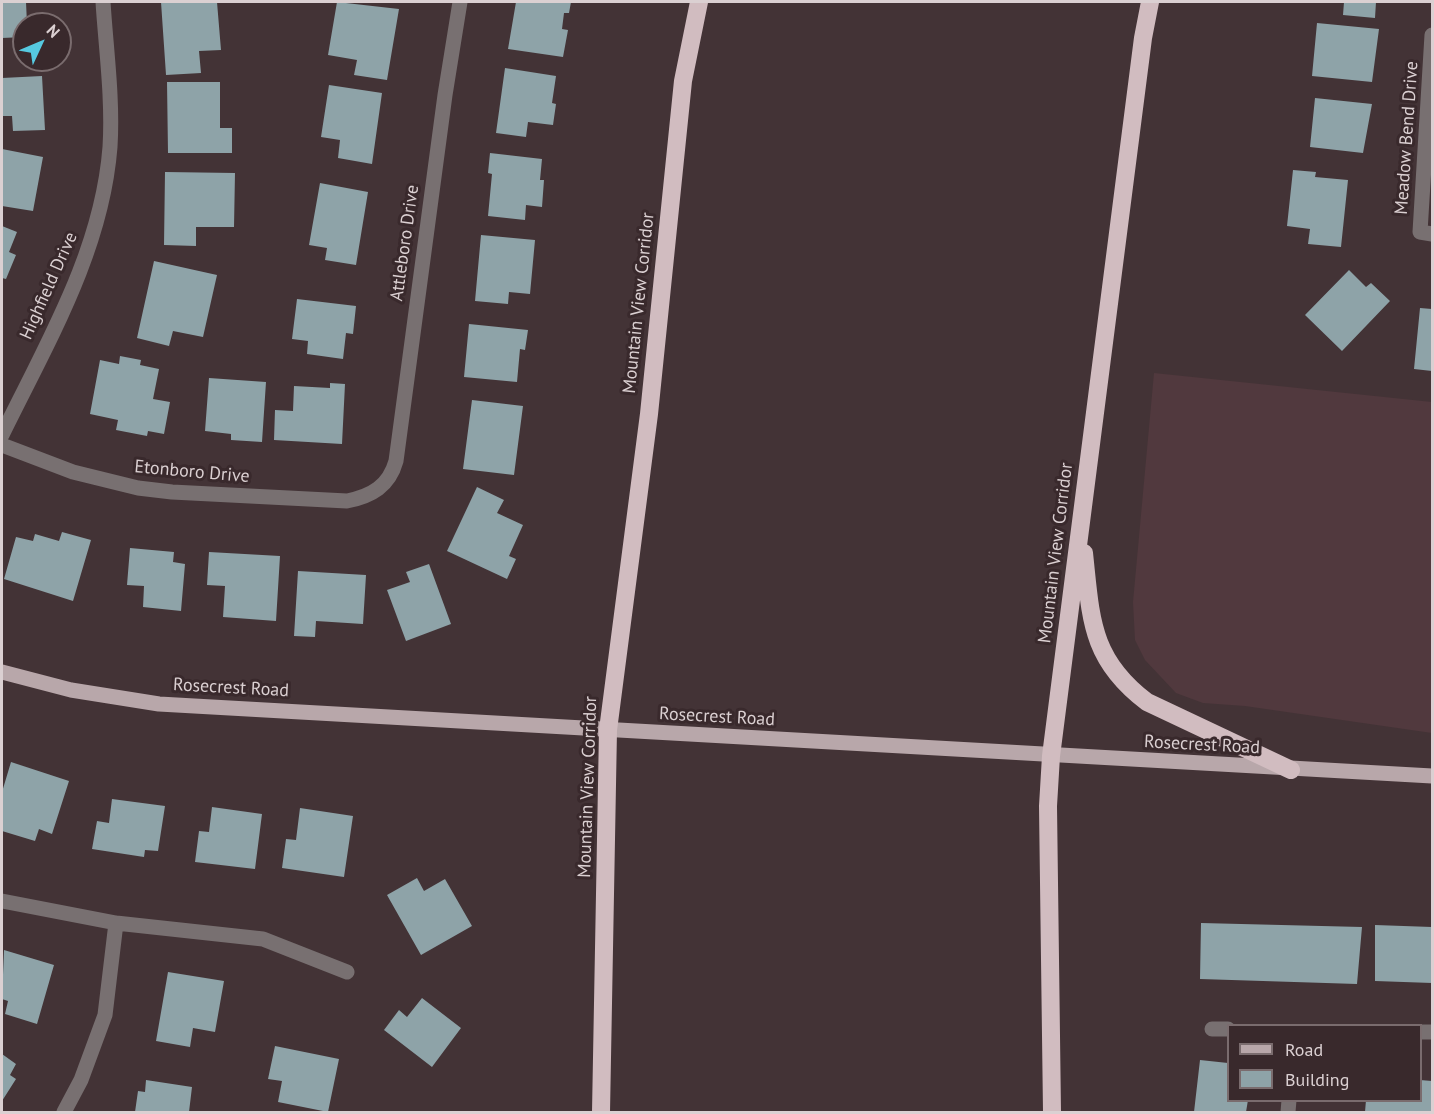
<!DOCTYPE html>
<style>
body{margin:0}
#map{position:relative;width:1434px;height:1114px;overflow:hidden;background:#433336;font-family:"PT Sans",sans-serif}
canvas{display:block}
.frame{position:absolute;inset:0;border:3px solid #dbd0d2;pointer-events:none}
.legend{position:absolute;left:1227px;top:1024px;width:195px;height:78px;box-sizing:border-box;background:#39292c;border:2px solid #7a6c6e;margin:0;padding:8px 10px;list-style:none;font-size:18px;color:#dbd0d2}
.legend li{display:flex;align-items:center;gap:12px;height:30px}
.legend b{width:30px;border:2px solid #7a6c6e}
.north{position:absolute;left:12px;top:12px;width:60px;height:60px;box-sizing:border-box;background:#39292c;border:2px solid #7a6c6e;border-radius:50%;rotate:46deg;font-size:16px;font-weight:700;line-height:24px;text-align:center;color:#dbd0d2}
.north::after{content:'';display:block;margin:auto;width:21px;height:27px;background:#56c9e0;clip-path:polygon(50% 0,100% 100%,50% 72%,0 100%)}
</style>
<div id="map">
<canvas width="1434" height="1114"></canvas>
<div class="frame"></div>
<ul class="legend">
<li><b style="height:8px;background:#b8a7aa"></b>Road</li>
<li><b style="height:16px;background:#8ea3a8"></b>Building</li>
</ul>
<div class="north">N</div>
</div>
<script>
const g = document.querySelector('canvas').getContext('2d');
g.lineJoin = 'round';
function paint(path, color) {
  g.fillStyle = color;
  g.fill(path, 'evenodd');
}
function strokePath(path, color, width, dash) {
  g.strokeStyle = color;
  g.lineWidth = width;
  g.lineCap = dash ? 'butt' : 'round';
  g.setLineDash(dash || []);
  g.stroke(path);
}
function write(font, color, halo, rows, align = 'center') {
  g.font = font + ' "PT Sans",sans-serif';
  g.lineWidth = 6;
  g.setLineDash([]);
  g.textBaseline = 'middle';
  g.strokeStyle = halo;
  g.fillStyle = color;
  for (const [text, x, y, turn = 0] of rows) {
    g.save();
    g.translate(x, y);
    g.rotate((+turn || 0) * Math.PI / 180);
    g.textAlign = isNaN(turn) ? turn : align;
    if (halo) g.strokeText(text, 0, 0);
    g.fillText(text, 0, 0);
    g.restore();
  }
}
paint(new Path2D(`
 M1154,373L1432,402V733L1245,706L1203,703L1176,693L1145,660L1135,640L1133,602Z`), '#51393e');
paint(new Path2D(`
 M2,2H26L27,24H24V37L2,38Z
 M161,2H217L221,50L199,51L201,73L166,75Z
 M337,2L399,9L387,80L354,75L357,60L328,55Z
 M516,2H571L569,13H564L562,29L568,30L563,57L508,49Z
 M1344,2H1376L1375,18L1343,15Z
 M1317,23L1379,29L1372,82L1312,76Z
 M505,68L556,76L552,103L556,104L553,125L528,122L526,137L496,133Z
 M42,76L45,130L13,131L12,116H2V78Z
 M167,82H220V128H232V153H168Z
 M329,85L382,93L372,164L338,158L340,140L321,137Z
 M1315,98L1372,104L1363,153L1310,147Z
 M2,149L43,157L33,211L2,206Z
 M490,153L542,159L540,180H544L542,207L526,205L525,220L488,216L492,174L488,173Z
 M1293,170L1316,172L1315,177L1348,180L1341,247L1308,244L1310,229L1287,226Z
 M165,172L235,173L234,227H196V246L164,245Z
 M320,183L368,192L356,265L325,260L327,248L309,245Z
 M2,226L17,232L9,252L16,255L6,279L2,278Z
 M481,235L535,240L530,294L509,292L508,304L475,301Z
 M154,261L217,275L203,337L173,331L169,346L137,338Z
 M1349,270L1366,287L1371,283L1390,301L1342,351L1305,315Z
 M297,299L356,306L353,334L346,333L343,359L307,354L308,341L292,339Z
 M1420,308L1432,309V371L1414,369Z
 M469,324L528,330L525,350L520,349L517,382L464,377Z
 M120,356L141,360L140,365L159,369L153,399L170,402L164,434L148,431L147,436L116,430L118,420L90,414L100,360L119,364Z
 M209,378L266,382L262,442L231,440V434L205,431Z
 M330,383L345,384L342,444L274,440L275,410L293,411L294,386L330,388Z
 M472,400L523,406L514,475L463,469Z
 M477,487L504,500L497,513L523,525L509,556L516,559L507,579L447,551Z
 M62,532L91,540L73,601L4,579L16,537L33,541L35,534L59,541Z
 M130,548L174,552L173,562L185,564L181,611L143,607L144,586L127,585Z
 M209,552L280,556L276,621L223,617L225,586L207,585Z
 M429,564L451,624L406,641L387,590L410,582L406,572Z
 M298,571L366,575L363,624L316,621L315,637L294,636Z
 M11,762L69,781L52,834L39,829L35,841L2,831V792Z
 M112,799L165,806L158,851L145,850L144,857L92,849L97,821L109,823Z
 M212,807L262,814L255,869L195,862L199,831L209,832Z
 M300,808L353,816L344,877L282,868L286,839L296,840Z
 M417,878L424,891L445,879L472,926L421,955L387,895Z
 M1201,923L1362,927L1357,984L1200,979Z
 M1375,925L1432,927V983L1375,981Z
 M4,950L54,965L37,1024L5,1014L8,1001L2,999Z
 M168,972L224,981L215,1032L193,1028L190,1047L156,1041Z
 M422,998L461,1028L432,1067L384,1030L399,1010L407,1017Z
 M275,1046L339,1059L328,1112L278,1102L282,1081L268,1079Z
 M2,1054L16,1064L10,1075L16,1079L2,1101Z
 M1200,1060L1228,1063V1100H1248L1246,1112H1194Z
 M146,1080L192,1087L189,1112H135L138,1091L145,1092Z
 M1420,1080L1432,1081V1112H1365L1366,1100H1420Z`), '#8ea3a8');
strokePath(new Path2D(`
 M1432,35L1420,232L1432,234
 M2,435C47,343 102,251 110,147C113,99 106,49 103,2
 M2,445L73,472L138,488L172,492L347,501C372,496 389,486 396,461L445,95L460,2
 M2,901L116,923L263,939L347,972
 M1212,1029H1228
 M1420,1032H1432
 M64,1112L81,1080L105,1015L116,923
 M1288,1112L1289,1100`), '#787071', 15);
strokePath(new Path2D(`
 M2,672L71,690L159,704L1432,776`), '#b8a7aa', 15);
strokePath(new Path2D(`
 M1084,553C1091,618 1090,659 1147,702L1291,770
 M601,1112L608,730L649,414L683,81L699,2
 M1052,1112L1048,806L1051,756L1143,38L1150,2`), '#d1bcc0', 18);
write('18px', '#dbd0d2', '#39292c', [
 ["Meadow Bend Drive",1407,138,-86],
 ["Attleboro Drive",405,243,-82],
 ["Highfield Drive",49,286,-66],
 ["Mountain View Corridor",639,303,-84],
 ["Etonboro Drive",192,472,5],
 ["Mountain View Corridor",1056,553,-83],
 ["Rosecrest Road",231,688,3],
 ["Rosecrest Road",717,717,3],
 ["Rosecrest Road",1202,745,3],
 ["Mountain View Corridor",588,787,-88]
]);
</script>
